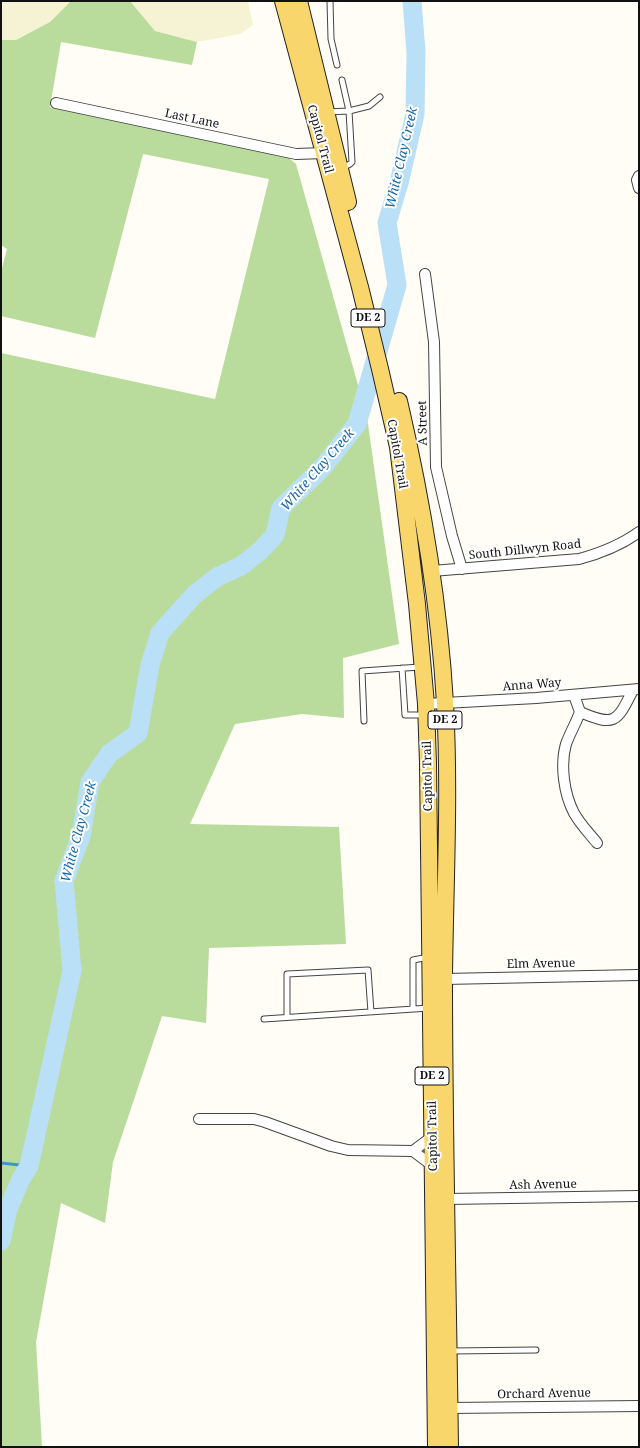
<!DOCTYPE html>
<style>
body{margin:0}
#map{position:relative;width:640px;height:1448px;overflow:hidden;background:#fffdf5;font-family:"Noto Serif",serif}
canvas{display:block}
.frame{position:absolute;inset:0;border:2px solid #111;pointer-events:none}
</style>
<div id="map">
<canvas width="640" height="1448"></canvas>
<div class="frame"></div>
</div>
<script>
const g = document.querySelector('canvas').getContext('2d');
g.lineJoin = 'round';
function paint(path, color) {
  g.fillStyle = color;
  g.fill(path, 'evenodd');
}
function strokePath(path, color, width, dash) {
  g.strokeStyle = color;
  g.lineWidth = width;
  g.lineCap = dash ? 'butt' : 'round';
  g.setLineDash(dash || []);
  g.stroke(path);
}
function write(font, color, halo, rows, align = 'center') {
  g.font = font + ' "Noto Serif",serif';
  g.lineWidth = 4;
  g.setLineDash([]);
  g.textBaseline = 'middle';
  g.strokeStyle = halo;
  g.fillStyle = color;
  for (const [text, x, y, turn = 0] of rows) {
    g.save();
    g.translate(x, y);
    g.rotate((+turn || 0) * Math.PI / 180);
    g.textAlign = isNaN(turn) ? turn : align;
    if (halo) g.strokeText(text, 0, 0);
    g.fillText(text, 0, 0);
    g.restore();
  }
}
paint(new Path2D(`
 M1,1H71L50,22L16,40H1Z
 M130,1H248L253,25L240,34L197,42L155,31Z`), '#f6f3d4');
paint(new Path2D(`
 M71,1H130L155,31L197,42L192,65L61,42L50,107L283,153L296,164L367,417L399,644L343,658L344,718L302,714L235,724L190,824L339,827L346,944L209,948L206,1023L162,1016L113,1162L105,1223L61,1203L36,1342L42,1447H1V353L215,399L269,179L143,154L95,338L1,316V272L7,249L1,245V40H16L50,22Z`), '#b9dc9c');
strokePath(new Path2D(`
 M1,1163L29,1166`), '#3f96cf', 3);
strokePath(new Path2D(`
 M1,1241L8,1209L21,1179L29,1166L72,971L64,881L81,836L90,782L109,754L138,733L150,665L160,633L194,595L217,577L241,566L260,551L275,535L281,508L323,467L357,424L397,285L387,223L399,183L415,114L416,52L412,1`), '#b9e0f7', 19);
const lane = new Path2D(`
 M330,1L331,39L337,65
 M342,80L349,111L352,162L350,164L342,168
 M327,112L349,111L369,106L380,97
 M402,668L405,715H425
 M364,721L362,671L420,667
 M413,1009V960L429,957
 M287,1017V974L368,970L371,1012
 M264,1019L429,1008
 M451,1351L536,1350`);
const street = new Path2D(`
 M56,103L296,154L324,153
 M639,176L637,180L639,188
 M425,274L434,342L436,467L452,536L462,569
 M432,571L579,559C601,553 621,545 639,532
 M574,695L580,712C576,723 570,733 566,744C560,765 564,794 574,813C580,824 589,833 597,843
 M426,704L536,698L639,689
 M580,712C615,727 617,722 633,690
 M444,979L639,975
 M199,1119H254L265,1122L331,1146L348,1150L413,1151
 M433,1136L413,1151L433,1166
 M447,1199L639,1196
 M449,1408L639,1406`);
const primary = new Path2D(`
 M283,1L360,287L380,369L398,447L417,604L426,704L428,763L436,1447
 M299,1L348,202
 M399,401C422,500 439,601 445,703C450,794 445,886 444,977C444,1134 448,1290 450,1447`);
strokePath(lane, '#444', 7);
strokePath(street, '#444', 12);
strokePath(primary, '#222', 18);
strokePath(lane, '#fff', 5);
strokePath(street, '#fff', 10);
strokePath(primary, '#f9d66b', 16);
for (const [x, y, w] of [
 [368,318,34],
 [445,720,34],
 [432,1076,34]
]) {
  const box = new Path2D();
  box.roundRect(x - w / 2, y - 9, w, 18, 3);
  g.fillStyle = '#fff';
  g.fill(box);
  strokePath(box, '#111', 1);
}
write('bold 11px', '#111', null, [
 ["DE 2",368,318],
 ["DE 2",445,720],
 ["DE 2",432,1076]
]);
write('12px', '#111', '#fff', [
 ["Last Lane",192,119,12],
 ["Capitol Trail",320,139,75],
 ["A Street",423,423,-91],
 ["Capitol Trail",397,454,80],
 ["South Dillwyn Road",525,550,-6],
 ["Anna Way",532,685,-4],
 ["Capitol Trail",428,776,-91],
 ["Elm Avenue",541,964,-1],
 ["Capitol Trail",433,1136,-91],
 ["Ash Avenue",543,1185,-1],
 ["Orchard Avenue",544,1394,-1]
]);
write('italic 13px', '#1768a6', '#fff', [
 ["White Clay Creek",402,158,-77],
 ["White Clay Creek",318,470,-49],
 ["White Clay Creek",79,832,-75]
]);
</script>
